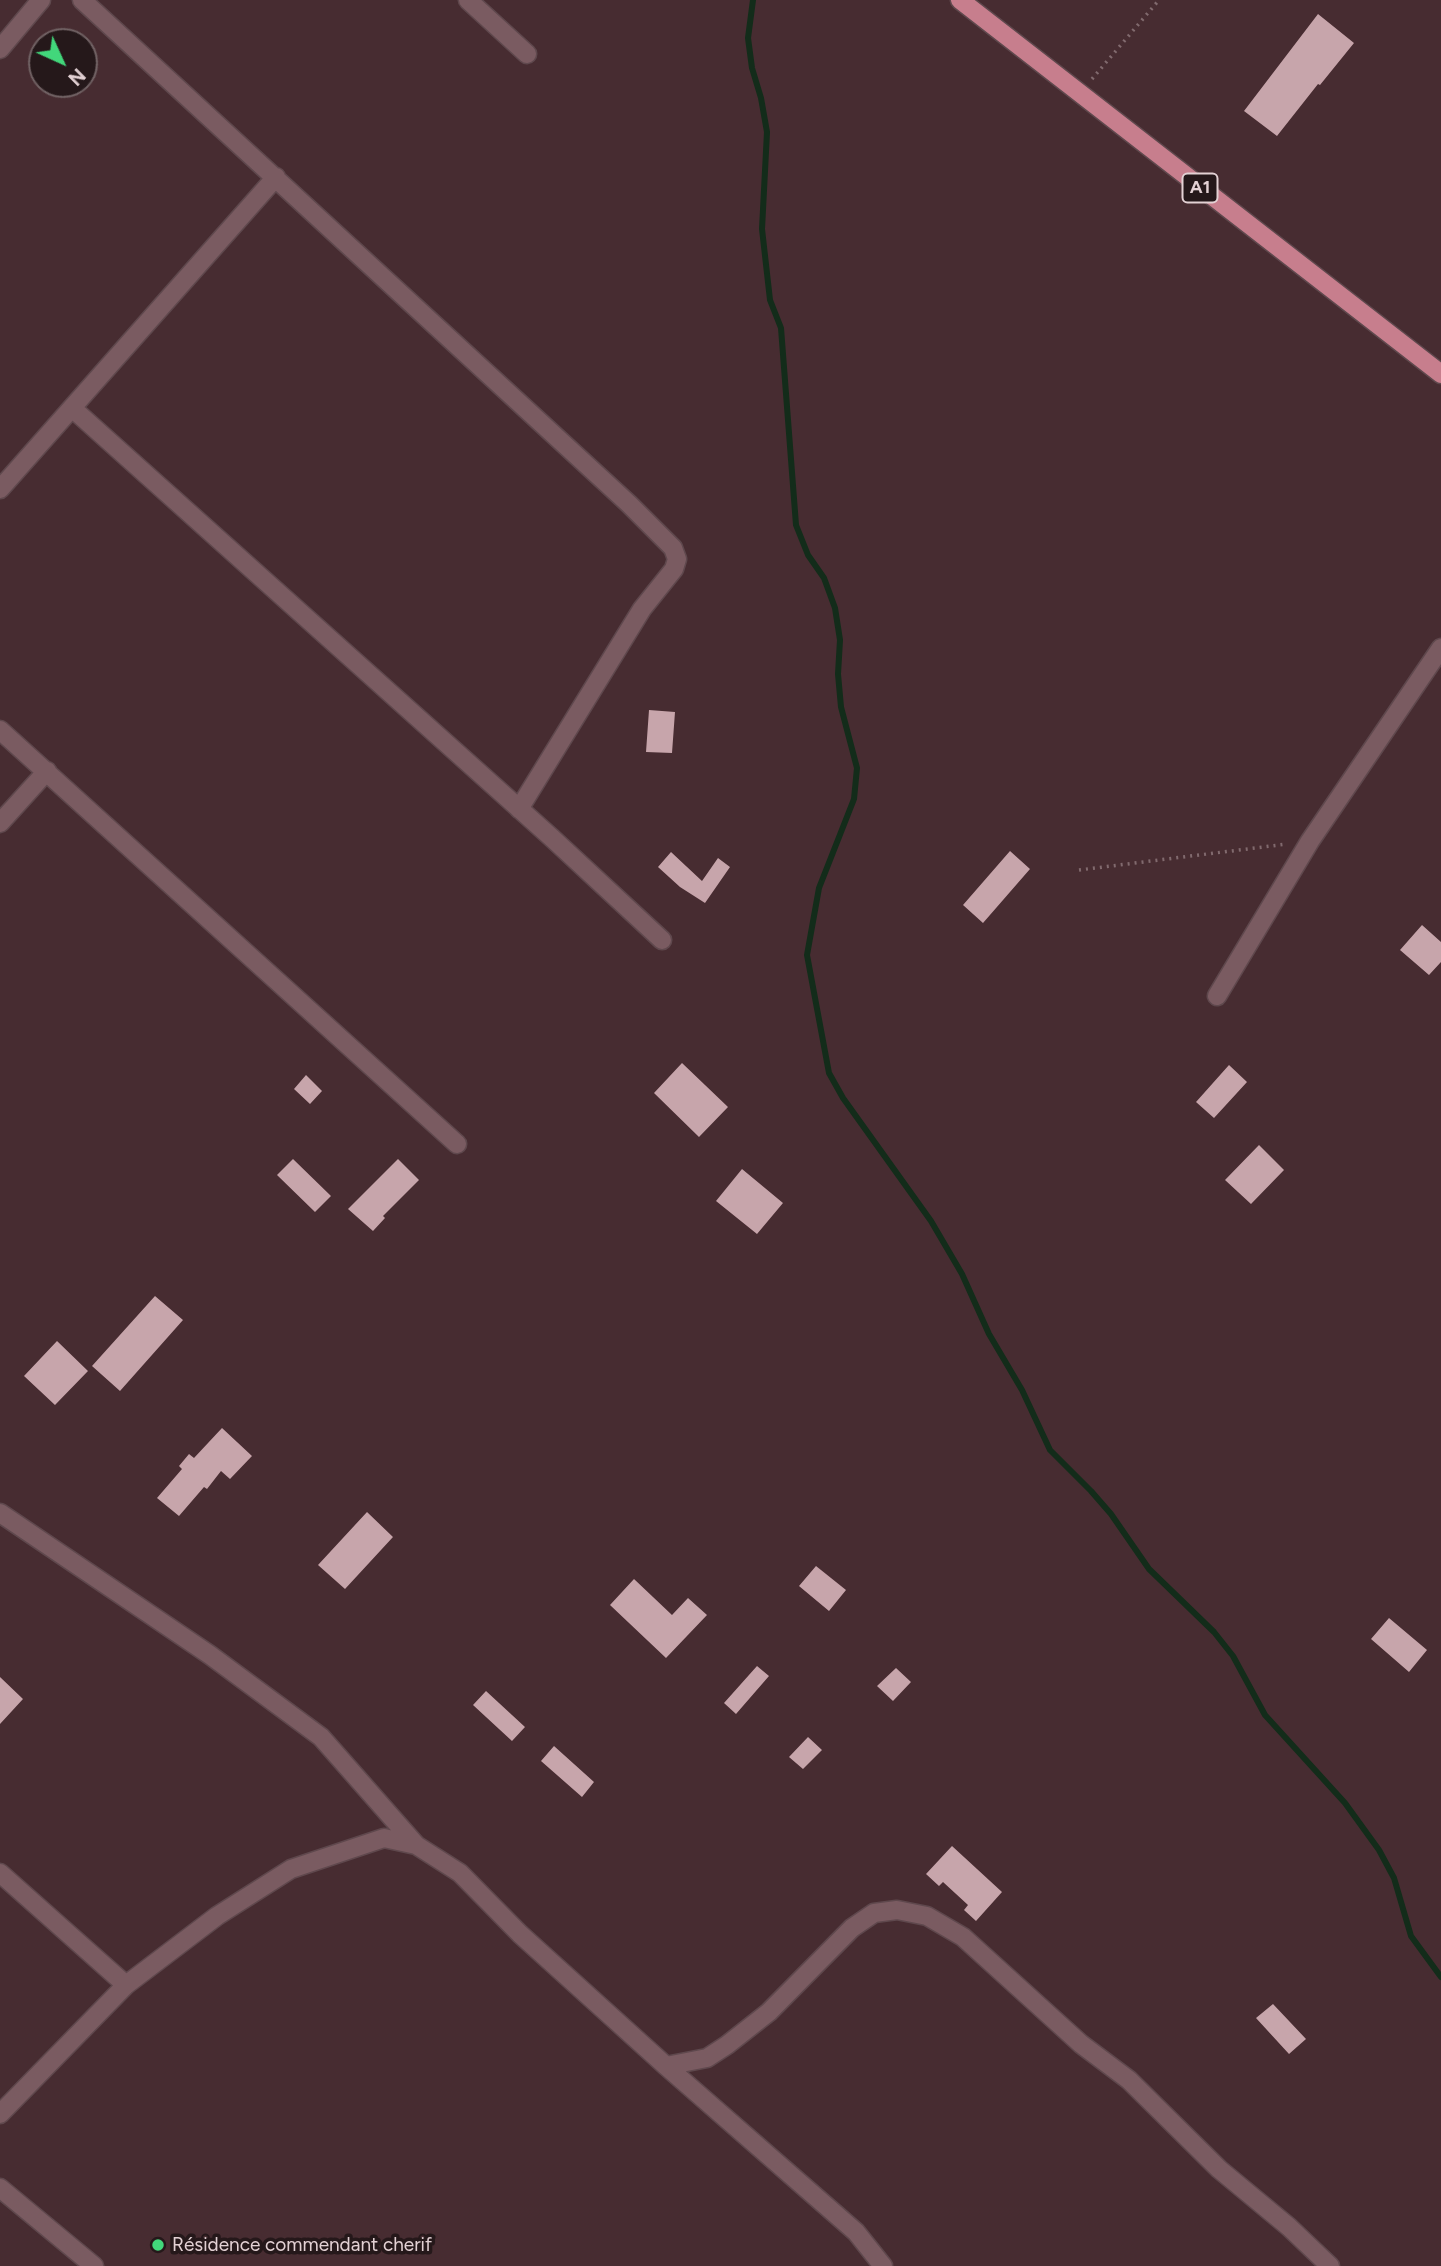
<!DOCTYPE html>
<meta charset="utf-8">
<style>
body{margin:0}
#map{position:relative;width:1441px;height:2266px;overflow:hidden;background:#472c31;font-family:Figtree,sans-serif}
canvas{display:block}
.north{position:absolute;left:28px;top:28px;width:70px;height:70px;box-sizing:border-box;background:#25181a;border:2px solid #716264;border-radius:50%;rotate:135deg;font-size:19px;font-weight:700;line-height:28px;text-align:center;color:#e3d1d4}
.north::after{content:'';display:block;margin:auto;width:24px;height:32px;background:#42d77b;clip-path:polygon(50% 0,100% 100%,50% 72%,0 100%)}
</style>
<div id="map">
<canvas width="1441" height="2266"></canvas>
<div class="north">N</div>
</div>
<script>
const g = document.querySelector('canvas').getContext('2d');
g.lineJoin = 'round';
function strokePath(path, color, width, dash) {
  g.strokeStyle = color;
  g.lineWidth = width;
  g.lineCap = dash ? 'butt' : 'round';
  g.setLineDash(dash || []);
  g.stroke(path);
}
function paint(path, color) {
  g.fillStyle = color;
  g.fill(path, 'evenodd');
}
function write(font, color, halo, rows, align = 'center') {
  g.font = font + ' Figtree,sans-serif';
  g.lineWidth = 7;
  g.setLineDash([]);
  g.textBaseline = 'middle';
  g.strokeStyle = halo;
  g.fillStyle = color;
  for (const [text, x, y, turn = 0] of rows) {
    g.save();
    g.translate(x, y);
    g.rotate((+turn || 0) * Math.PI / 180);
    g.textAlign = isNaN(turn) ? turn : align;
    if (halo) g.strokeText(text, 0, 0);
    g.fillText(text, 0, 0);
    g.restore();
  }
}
strokePath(new Path2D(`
 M753,0L748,38L752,68L761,98L767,132L762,229L770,300L781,328L796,525L808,555L824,578L835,608L840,640L838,674L841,707L857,768L854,799L819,888L807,955L829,1073L843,1098L931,1221L962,1274L989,1334L1022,1390L1050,1450L1091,1491L1111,1514L1149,1569L1214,1632L1233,1656L1265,1715L1345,1803L1379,1850L1394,1878L1411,1936L1441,1977`), '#132c1a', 6);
paint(new Path2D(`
 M1318,14L1354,43L1320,85L1318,84L1277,136L1244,111Z
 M649,710L675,712L672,753L646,752Z
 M1010,851L1030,869L983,923L963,905Z
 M671,852L702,881L718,858L730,867L705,903L680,887L658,867Z
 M1422,925L1441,942V962L1429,975L1400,950Z
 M682,1063L728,1107L699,1137L654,1093Z
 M1229,1065L1247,1082L1214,1118L1196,1102Z
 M306,1075L322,1091L310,1104L294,1089Z
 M1259,1145L1284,1170L1251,1204L1225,1180Z
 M293,1159L331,1196L315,1212L277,1175Z
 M398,1159L419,1180L383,1216L385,1218L373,1231L348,1209Z
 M742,1169L783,1203L757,1234L716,1201Z
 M155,1296L183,1320L120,1391L92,1366Z
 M57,1341L88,1371L55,1405L24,1376Z
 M222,1428L252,1456L230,1479L221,1471L207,1489L204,1487L179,1516L157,1498L182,1469L179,1466L189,1454L194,1458Z
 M367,1512L393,1537L345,1589L318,1565Z
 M816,1566L846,1590L829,1611L799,1586Z
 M634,1579L672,1615L688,1598L707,1615L666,1658L610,1605Z
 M1389,1618L1427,1650L1409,1672L1371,1639Z
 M757,1666L769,1676L736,1714L724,1703Z
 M896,1668L911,1682L893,1701L877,1686Z
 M0,1677L23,1699L0,1724Z
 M486,1691L525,1727L512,1741L473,1705Z
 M808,1737L822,1750L803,1769L789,1757Z
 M554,1746L594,1782L582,1797L541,1761Z
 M952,1846L1002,1892L976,1921L964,1910L968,1905L943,1882L939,1886L926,1874Z
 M1273,2004L1306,2039L1289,2054L1256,2018Z`), '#c7a5ab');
const street = new Path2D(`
 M82,0L629,504L673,548L677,559L674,569L642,609L519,809
 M468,0L527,54
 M0,49L41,0
 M72,408L552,838L662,940
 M0,489L276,177
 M0,730L457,1144
 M0,823L47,771
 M1217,996L1310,841L1441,648
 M0,1513L210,1655L321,1737L416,1845
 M0,1873L126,1985
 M666,2066L707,2058L727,2045L769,2012L852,1928L874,1913L897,1910L927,1916L963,1937L1081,2044L1129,2080L1219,2169L1289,2227L1330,2266
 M0,2114L126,1985L217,1916L291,1869L384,1838L416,1845L460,1873L520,1934L666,2066L856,2232L883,2266
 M0,2188L94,2266`);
const primary = new Path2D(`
 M960,0L1441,374`);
strokePath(street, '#5f484d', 21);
strokePath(primary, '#5f484d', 21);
strokePath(new Path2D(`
 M1092,79L1159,0
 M1079,870L1287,844`), '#816a6e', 3.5, [2, 5]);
strokePath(street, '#7a5b61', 18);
strokePath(primary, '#c77e8d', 18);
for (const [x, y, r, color] of [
 [158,2245,7,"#42d77b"]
]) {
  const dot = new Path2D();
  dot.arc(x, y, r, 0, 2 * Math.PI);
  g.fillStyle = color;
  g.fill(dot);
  strokePath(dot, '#25181a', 2.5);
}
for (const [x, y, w] of [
 [1200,188,35]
]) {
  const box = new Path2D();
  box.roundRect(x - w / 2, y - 14.5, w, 29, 5);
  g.fillStyle = '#25181a';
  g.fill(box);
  strokePath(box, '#e3d1d4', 2);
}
write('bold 18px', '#e3d1d4', null, [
 ["A1",1200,188]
]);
write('19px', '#e3d1d4', '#25181a', [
 ["Résidence commendant cherif",172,2245]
], 'left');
</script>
